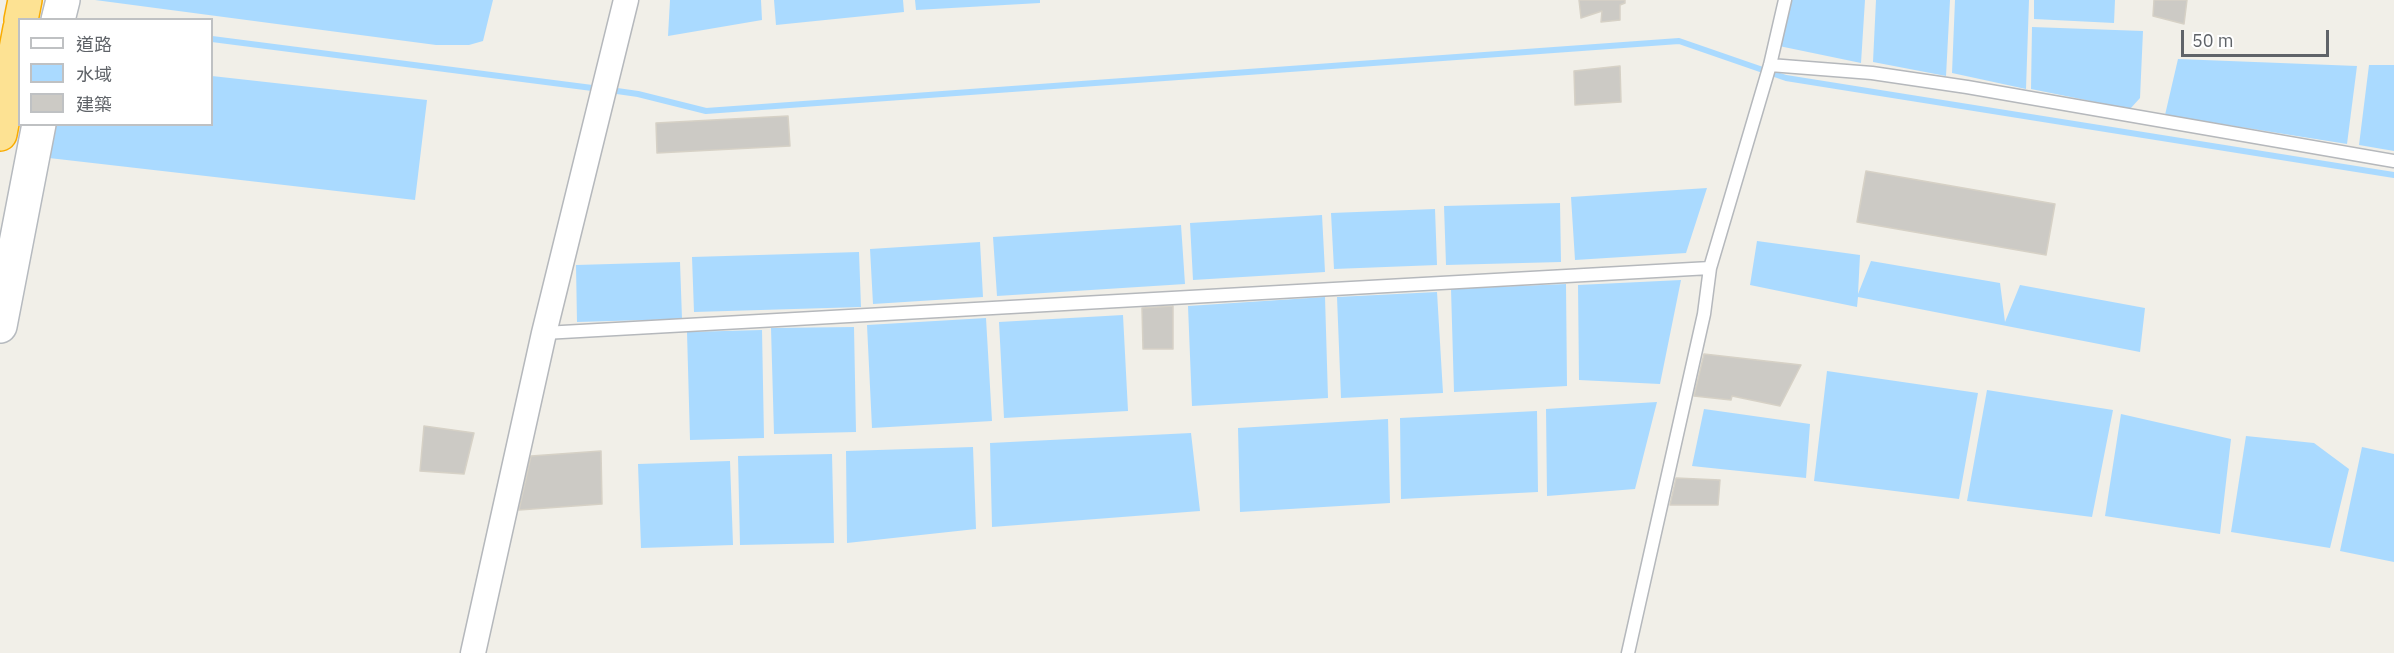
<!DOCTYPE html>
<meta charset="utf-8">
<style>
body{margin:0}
#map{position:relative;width:2394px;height:653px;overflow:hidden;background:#f1efe8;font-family:"IBM Plex Sans","Noto Sans TC",sans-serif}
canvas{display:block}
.legend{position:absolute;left:18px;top:18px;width:195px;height:108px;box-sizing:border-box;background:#fff;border:2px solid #bfc1c3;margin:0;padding:8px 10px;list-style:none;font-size:18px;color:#5f6368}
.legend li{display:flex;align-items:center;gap:12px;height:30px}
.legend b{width:30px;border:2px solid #bfc1c3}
.scale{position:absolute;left:2181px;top:30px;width:148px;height:27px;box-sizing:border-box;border:3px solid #5f6368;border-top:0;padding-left:8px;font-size:18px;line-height:21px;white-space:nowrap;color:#5f6368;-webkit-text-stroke:4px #fff;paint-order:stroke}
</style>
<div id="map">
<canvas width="2394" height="653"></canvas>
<ul class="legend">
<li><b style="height:8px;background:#fff"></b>道路</li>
<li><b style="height:16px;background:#aadaff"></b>水域</li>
<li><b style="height:16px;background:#cccac5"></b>建築</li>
</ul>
<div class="scale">50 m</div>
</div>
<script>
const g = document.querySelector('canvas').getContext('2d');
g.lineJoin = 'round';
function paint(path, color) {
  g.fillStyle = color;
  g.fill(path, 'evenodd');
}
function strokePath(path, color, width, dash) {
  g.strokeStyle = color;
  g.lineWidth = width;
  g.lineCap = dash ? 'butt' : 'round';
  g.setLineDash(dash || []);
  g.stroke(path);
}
paint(new Path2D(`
 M95,0H493L483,41L469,45H436Z
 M670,0H761L762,20L668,36Z
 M774,0H903L904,12L776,25Z
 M915,0H1040V3L916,10Z
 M1788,0H1865L1861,63L1779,46Z
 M1876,0H1950L1946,76L1873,62Z
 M1955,0H2029L2026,89L1952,73Z
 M2034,0H2115L2114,23L2034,19Z
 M2032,27L2143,31L2140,98L2130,109L2031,89Z
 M2178,59L2357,66L2347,144L2165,115Z
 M2369,65H2394V151L2359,145Z
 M212,76L427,100L415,200L49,158L53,125L212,124Z
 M1707,188L1686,253L1575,260L1571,197Z
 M1560,203L1561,262L1446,265L1444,206Z
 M1435,209L1437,265L1334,269L1331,213Z
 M1322,215L1325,272L1193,280L1190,223Z
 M1181,225L1185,284L997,296L993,237Z
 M1757,241L1860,255L1858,294L1871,261L2000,283L2005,322L2020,285L2145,308L2140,352L1858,297L1857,307L1750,285Z
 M980,242L983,297L873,304L870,249Z
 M859,252L861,307L694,312L692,257Z
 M680,262L682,319L577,322L576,265Z
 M1681,280L1660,384L1579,380L1578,285Z
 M1566,284L1567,386L1454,392L1451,289Z
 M1437,292L1443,393L1341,398L1337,297Z
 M1325,297L1328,398L1192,406L1188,306Z
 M1123,315L1128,411L1004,418L999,322Z
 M986,318L992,421L872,428L867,325Z
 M854,327L856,432L774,434L771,328Z
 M762,330L764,438L690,440L687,332Z
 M1827,371L1978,393L1959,499L1814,481Z
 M1987,390L2113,410L2092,517L1967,501Z
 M1657,402L1635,489L1547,496L1546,409Z
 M1704,409L1810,424L1806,478L1692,466Z
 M1537,411L1538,492L1401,499L1400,418Z
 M2121,414L2231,439L2220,534L2105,516Z
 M1388,419L1390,503L1240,512L1238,428Z
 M1191,433L1200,511L992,527L990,443Z
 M2246,436L2314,443L2349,469L2330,548L2231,532Z
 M973,447L976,529L847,543L846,451Z
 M2362,447L2394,454V562L2340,551Z
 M832,454L834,543L740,545L738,456Z
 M730,461L733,545L641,548L638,464Z`), '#aadaff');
strokePath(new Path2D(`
 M212,39L600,89
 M610,90L638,94L706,111L1679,41L1786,78L2394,175`), '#aadaff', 6);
const building = new Path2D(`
 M1579,0H1625V3L1620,5V20L1601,22L1602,11L1581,18Z
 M2154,0H2187L2184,24L2153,16Z
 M1620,66L1621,102L1575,105L1574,71Z
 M788,116L790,146L657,153L656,123Z
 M1866,171L2055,204L2046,255L1857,222Z
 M1173,306V349H1143L1142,308Z
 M1704,354L1801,365L1780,406L1732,396L1731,400L1694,396Z
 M424,426L474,433L464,474L420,471Z
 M601,451L602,504L519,510L531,456Z
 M1676,478L1720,480L1718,505H1670Z`);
paint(building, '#cccac5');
strokePath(building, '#d6d1c6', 1.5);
const lane = new Path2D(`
 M1770,65L1872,73L1967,87L2394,161
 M544,333L1710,268
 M1628,653L1704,314L1710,268L1770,65L1785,0`);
const street = new Path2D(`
 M473,653L544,333L626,0`);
const secondary = new Path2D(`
 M58,20L63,0
 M0,326L39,124`);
const highway = new Path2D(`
 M21,20L25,0
 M0,134L20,28`);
strokePath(lane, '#b5b8bc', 15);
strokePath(street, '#b5b8bc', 27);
strokePath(secondary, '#b6babf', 36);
strokePath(highway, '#f9ab00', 36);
strokePath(lane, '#fff', 12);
strokePath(street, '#fff', 24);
strokePath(secondary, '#fff', 33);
strokePath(highway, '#fde293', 33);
</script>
